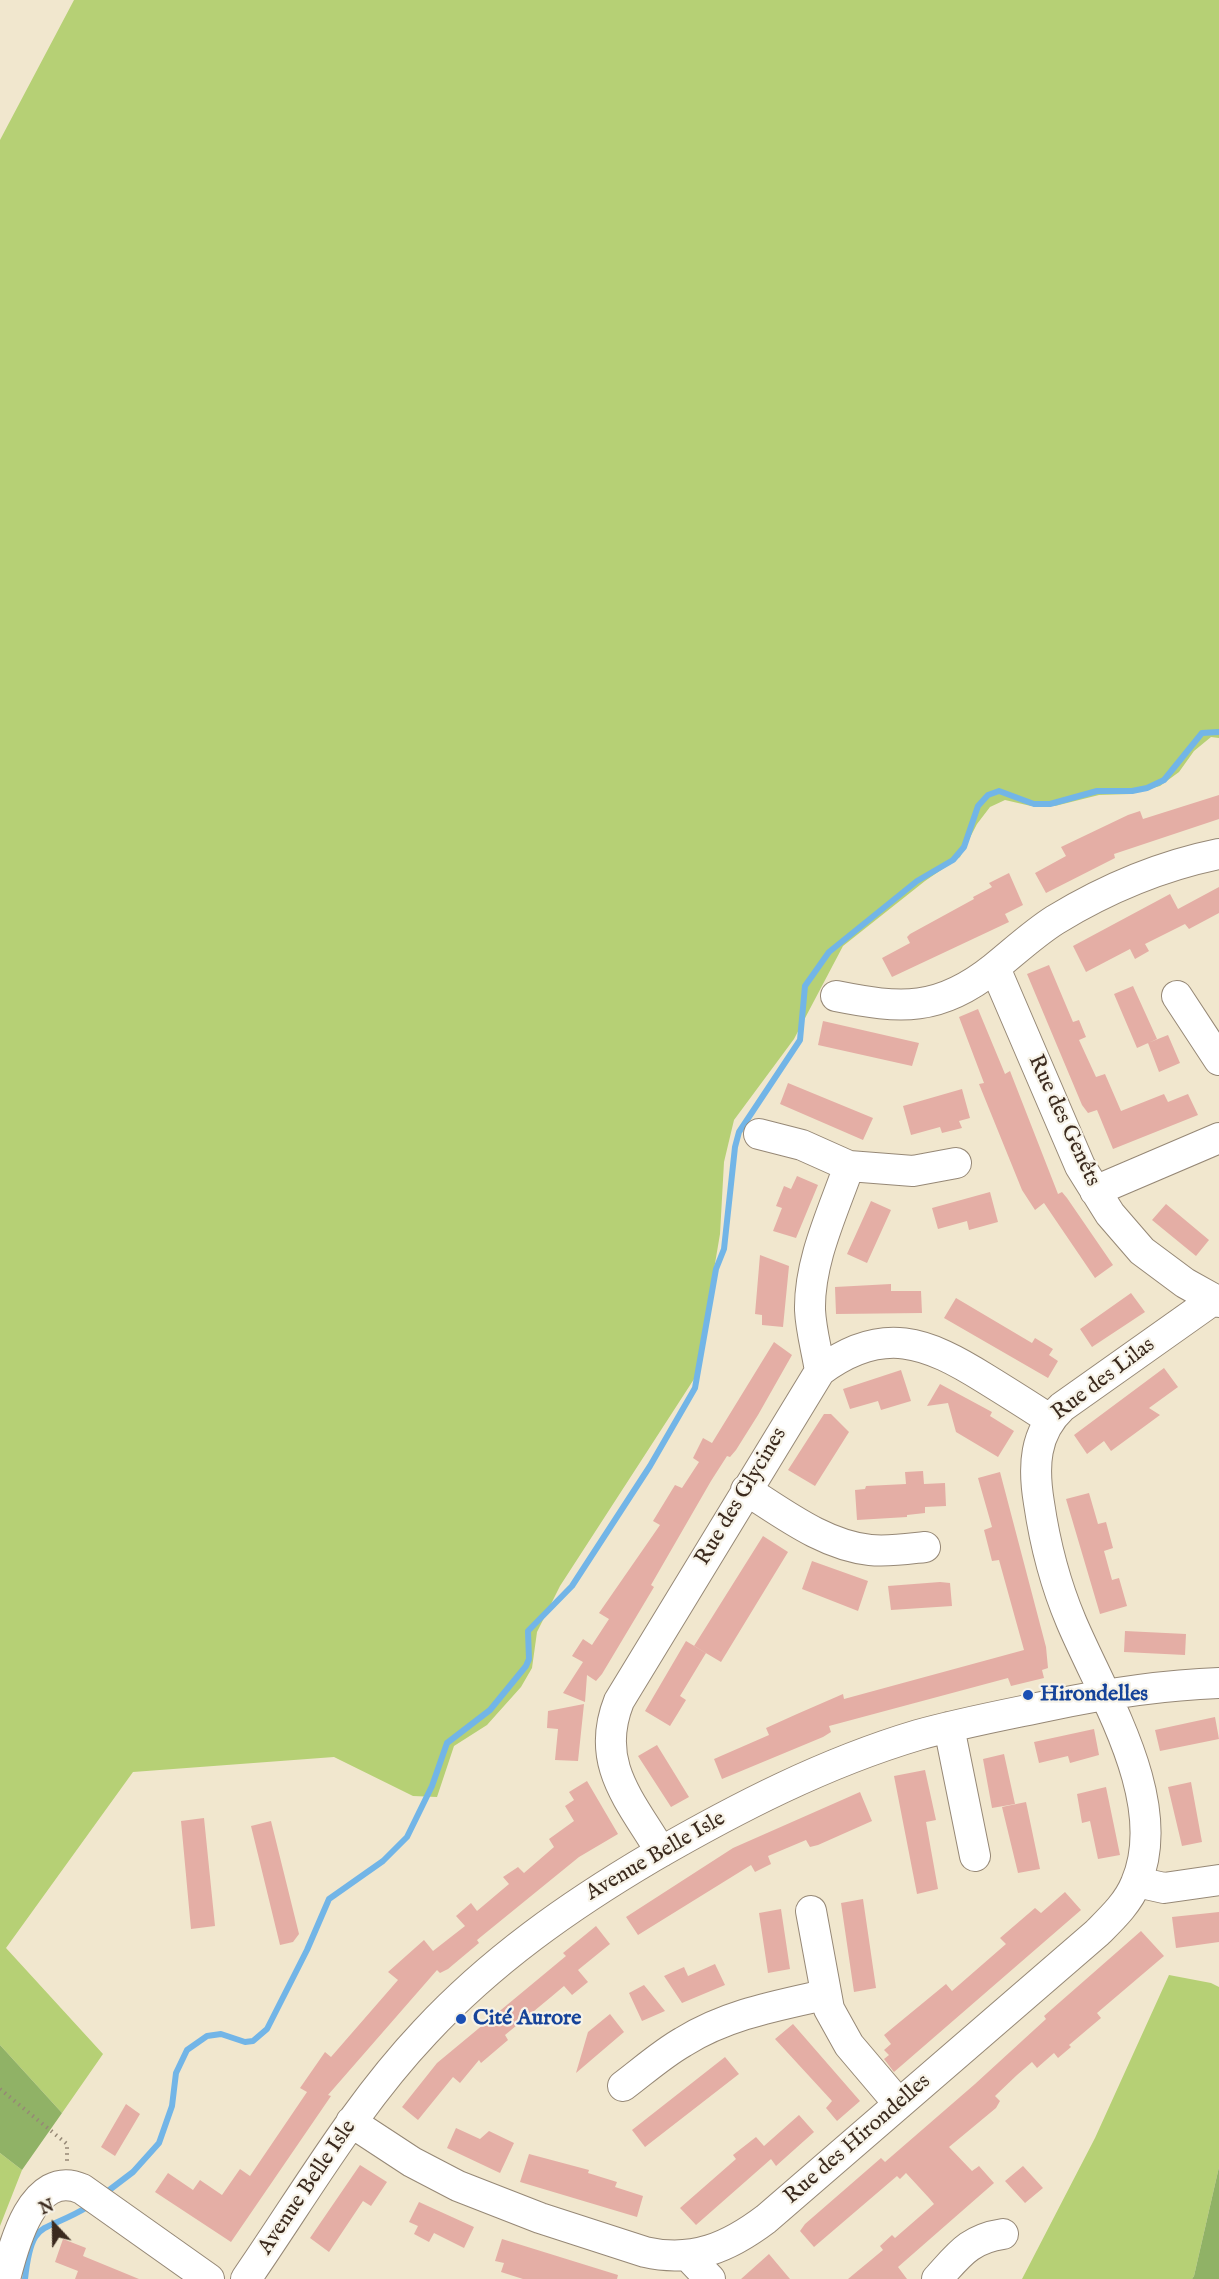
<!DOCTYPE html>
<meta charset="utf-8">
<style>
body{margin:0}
#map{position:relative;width:1219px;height:2279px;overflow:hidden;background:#f1e7ce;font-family:"IM FELL English",serif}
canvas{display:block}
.north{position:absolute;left:24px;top:2195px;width:60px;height:60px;-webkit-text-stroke:4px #f7f3e8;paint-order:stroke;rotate:338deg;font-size:16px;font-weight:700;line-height:24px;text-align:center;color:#3b2a1e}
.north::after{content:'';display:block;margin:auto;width:21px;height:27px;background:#3b2a1e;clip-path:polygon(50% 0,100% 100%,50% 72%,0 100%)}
</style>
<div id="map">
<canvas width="1219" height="2279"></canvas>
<div class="north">N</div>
</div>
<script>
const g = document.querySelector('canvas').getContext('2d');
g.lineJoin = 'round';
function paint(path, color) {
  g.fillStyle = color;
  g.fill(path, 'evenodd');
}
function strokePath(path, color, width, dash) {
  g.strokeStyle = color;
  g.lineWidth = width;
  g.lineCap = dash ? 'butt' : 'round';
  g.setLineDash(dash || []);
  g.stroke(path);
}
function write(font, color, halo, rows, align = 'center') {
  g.font = font + ' "IM FELL English",serif';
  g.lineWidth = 4.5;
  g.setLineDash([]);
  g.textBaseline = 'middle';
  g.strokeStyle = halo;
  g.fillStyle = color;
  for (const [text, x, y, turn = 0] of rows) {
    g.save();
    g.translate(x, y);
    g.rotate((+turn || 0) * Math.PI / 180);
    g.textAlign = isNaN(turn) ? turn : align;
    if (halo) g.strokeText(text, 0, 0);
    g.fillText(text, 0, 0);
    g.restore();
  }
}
paint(new Path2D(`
 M74,0H1219V738L1211,737L1194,751L1179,772L1160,786L1131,794L1099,795L1055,806H1031L1005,800L990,807L977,824L960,857L925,881L843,946L794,1039L734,1120L724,1162L720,1234L696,1376L560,1586L537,1632L532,1668L521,1687L487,1725L454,1746L437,1797L413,1796L334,1757L133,1772L6,1948L103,2054L62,2113L0,2045V140Z
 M1169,1975L1211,1983L1219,1987V2167L1194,2276L1192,2279H1022L1095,2138Z
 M0,2153L22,2170L0,2226Z`), '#b6d075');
paint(new Path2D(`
 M0,2045L62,2113L22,2170L0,2153Z
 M1219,2167V2279H1192L1194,2276Z`), '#90b266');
strokePath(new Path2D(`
 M104,2194L133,2172L159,2143L172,2106L176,2073L187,2050L207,2036L221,2034L245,2042L253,2041L267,2029L307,1950L329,1899L383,1861L407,1837L432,1786L447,1743L490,1710L526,1666L529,1659L528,1631L572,1586L650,1466L695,1388L716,1269L724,1249L735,1147L739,1132L800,1040L805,986L829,952L917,881L953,860L964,847L978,806L988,795L999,791L1034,804H1050L1097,791H1132L1147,788L1164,780L1202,733L1219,732
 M25,2279C32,2216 42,2235 89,2206`), '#72b5e7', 6);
paint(new Path2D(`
 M1219,795V819L1114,854L1115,858L1046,893L1035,873L1066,856L1061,847L1128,815L1140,811L1143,819Z
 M1009,873L1023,905L1005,914L1009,922L892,977L882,958L910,943L907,937L910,934L974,899L973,897L992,887L989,883Z
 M1219,887V913L1189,929L1185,924L1145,944L1149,951L1135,959L1130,949L1086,972L1073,946L1170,894L1178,909Z
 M1049,965L1073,1022L1079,1020L1086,1037L1079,1040L1096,1077L1105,1074L1121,1111L1164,1094L1168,1102L1188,1094L1198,1115L1113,1149L1097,1110L1088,1113L1082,1105L1027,974Z
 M1133,986L1157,1039L1137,1048L1114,994Z
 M978,1009L1005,1074L1010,1071L1058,1194L1062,1192L1067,1198L1113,1265L1095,1278L1044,1203L1035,1210L1022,1190L979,1084L984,1083L959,1017Z
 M823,1021L919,1043L912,1066L818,1045Z
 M1168,1035L1180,1063L1159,1072L1148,1043Z
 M788,1083L873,1118L863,1140L780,1104Z
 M962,1089L970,1118L959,1121L962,1128L942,1133L940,1127L911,1135L903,1106Z
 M797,1176L818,1185L796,1238L773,1231L782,1208L776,1206L784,1186L791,1189Z
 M990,1192L998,1222L969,1230L967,1221L938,1229L932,1208Z
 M871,1201L891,1210L867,1263L847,1254Z
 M1166,1204L1209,1240L1196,1256L1152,1220Z
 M760,1255L789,1266L783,1327L762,1325V1315L755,1314Z
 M891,1284V1291H921L922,1313L836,1314L835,1287Z
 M1131,1293L1145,1312L1092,1347L1080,1329Z
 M956,1298L1032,1343L1035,1338L1053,1349L1049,1355L1058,1361L1048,1378L944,1318Z
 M774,1342L792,1355L758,1415L736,1450L730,1457L727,1456L711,1481L651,1585L654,1587L602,1674L596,1681L587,1675L585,1702L563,1693L583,1662L572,1656L583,1639L592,1645L609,1619L599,1613L660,1525L653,1521L675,1485L682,1488L699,1462L693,1458L703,1438L712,1443Z
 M1164,1368L1178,1387L1149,1408L1160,1415L1111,1451L1104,1441L1087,1454L1074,1435Z
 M901,1370L911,1401L881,1410L878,1401L850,1409L843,1389Z
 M940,1384L992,1412L990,1416L1014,1431L998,1457L956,1432L948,1403L927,1406Z
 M824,1414H831L849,1432L815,1486L788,1470Z
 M923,1471L924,1484L945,1483L946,1506L925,1507V1513L907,1515V1517L857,1520L855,1490L865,1489L866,1486L906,1484L905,1472Z
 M1000,1472L1046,1647L1048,1668L1042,1670L1044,1678L1011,1686L1008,1678L829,1726L831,1732L823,1737L722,1779L714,1759L769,1735L766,1728L797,1714L843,1694L844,1699L1024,1650L999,1560L992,1561L984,1530L992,1527L978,1478Z
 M1089,1493L1098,1524L1106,1522L1113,1548L1104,1551L1112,1580L1119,1578L1127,1606L1100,1614L1066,1499Z
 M763,1536L788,1552L721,1662L694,1646Z
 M812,1561L868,1581L858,1611L802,1589Z
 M940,1582L950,1583L952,1606L891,1610L888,1586Z
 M1125,1631L1186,1634L1185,1655L1124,1652Z
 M686,1641L706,1653L680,1696L686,1700L670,1726L645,1711Z
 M584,1704L578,1761L555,1760L558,1729L547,1728L548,1711Z
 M1215,1717L1219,1739L1160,1751L1155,1730Z
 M1094,1729L1099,1755L1070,1763L1068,1756L1039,1763L1034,1742Z
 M657,1745L689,1797L671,1807L638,1756Z
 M1004,1754L1015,1804L992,1808L983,1759Z
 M925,1770L936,1820L926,1822L938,1889L917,1894L894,1776Z
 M587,1781L618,1834L579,1857L477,1940L479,1943L448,1969L440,1973L437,1970L328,2095L331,2096L231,2242L155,2192L168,2173L193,2190L200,2180L222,2195L240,2169L250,2176L307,2092L300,2088L325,2052L331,2057L398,1980L388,1972L424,1940L433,1951L465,1926L456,1916L471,1903L477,1911L509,1884L503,1877L518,1867L524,1873L554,1847L549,1839L574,1821L565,1806L574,1800L569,1792Z
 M1191,1782L1202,1842L1182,1846L1168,1787Z
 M1106,1787L1120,1855L1098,1859L1090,1821L1082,1823L1077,1794Z
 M860,1792L872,1821L818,1845L810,1847L806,1840L768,1856L771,1864L755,1872L751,1865L638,1935L626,1917L733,1848Z
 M1026,1802L1040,1869L1018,1873L1002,1807Z
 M204,1818L215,1926L191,1929L181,1821Z
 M271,1821L299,1934L293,1942L280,1945L251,1826Z
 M1065,1892L1081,1910L894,2072L884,2059L889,2055L884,2050L891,2044L884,2035L946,1984L952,1991L1006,1944L1000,1938L1035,1908L1041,1913Z
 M863,1899L876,1988L854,1992L841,1903Z
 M781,1909L790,1969L768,1973L759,1913Z
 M1219,1912V1942L1176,1948L1172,1917Z
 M596,1926L610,1944L578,1970L588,1982L572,1995L564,1986L551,1997L505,2035L508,2040L481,2063L479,2060L460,2083L453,2077L418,2120L402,2107L437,2063L566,1956L563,1953Z
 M1141,1931L1164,1956L1097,2013L1101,2018L1069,2045L1071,2047L1058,2058L1054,2053L1037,2068L1032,2062L1017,2075L995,2096L1000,2101L996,2108L949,2147L972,2171L979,2166L994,2183L898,2267L907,2279H848L883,2250L880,2246L892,2235L895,2238L934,2204L929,2198L906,2173L900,2179L897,2176L814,2247L800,2231L805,2224L881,2158L885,2162L975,2084L1046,2019L1044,2016Z
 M715,1964L725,1985L682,2003L664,1976L684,1967L688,1976Z
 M644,1985L665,2011L642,2021L629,1993Z
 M610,2014L624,2032L576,2073L588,2032Z
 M793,2024L860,2101L837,2121L826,2108L832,2101L775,2039Z
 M725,2057L739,2074L645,2147L632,2130Z
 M126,2104L140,2114L115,2156L101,2147Z
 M799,2115L814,2132L776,2166L771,2159L696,2225L680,2208L736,2159L733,2155L756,2137L764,2146Z
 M456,2128L480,2139L489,2131L514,2143L500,2173L447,2148Z
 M529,2154L589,2170L588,2173L617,2182L615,2187L643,2196L637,2217L520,2182Z
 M360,2165L387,2182L371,2206L363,2201L329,2252L310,2238Z
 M1023,2166L1043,2188L1025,2203L1005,2181Z
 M419,2202L474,2227L464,2248L434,2233L429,2242L414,2234L418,2226L409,2222Z
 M63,2239L86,2248L83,2256L139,2279H75L78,2271L55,2262Z
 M502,2239L618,2275L617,2279H523L501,2272L504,2263L495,2261Z
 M769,2254L790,2279H741Z`), '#e4aea5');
const minor = new Path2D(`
 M995,968L1080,1166L1110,1214L1142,1251L1185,1283L1219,1302
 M836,996C901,1009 939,1012 994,968C1014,952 1033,934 1055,920C1106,889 1160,866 1219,854
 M1177,996L1219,1060
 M759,1134L802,1145L849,1166C833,1212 809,1261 810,1310C811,1331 817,1351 820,1371
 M849,1166L913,1171L956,1163
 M1095,1191L1219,1138
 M746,1490C784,1514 824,1545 870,1550C888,1552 907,1549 925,1547
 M949,1727L975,1856
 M661,1852C631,1801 594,1764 619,1701L820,1371C883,1324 927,1342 986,1379C1007,1392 1028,1405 1049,1419
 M1137,1882L1164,1888L1219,1880
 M811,1911L829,2009L849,2045L899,2104
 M623,2086C643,2071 662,2054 683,2042C726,2015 775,2006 824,1995
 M351,2122L412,2162L458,2186L540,2218L645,2252C693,2263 729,2247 766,2219L1097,1933C1112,1918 1128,1903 1136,1883C1171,1801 1102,1695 1071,1621C1055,1583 1045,1544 1039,1503C1033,1467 1034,1433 1062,1407L1213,1300
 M689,2257L710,2279
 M5,2279C13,2247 33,2167 82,2189L209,2279
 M246,2279C304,2195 355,2106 425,2032C491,1961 569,1906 652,1857C737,1808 824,1763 918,1735C961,1723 1004,1715 1047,1706C1104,1694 1161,1685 1219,1683
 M937,2279C959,2255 969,2239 1003,2234`);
strokePath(minor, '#968876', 32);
strokePath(new Path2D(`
 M0,2089L67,2144V2162`), '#968876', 4, [1.5, 4.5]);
strokePath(minor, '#fff', 30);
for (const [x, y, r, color] of [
 [1028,1695,6,"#1a4fb4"],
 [461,2019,6,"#1a4fb4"]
]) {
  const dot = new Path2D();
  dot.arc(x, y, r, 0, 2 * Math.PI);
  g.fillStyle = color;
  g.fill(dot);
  strokePath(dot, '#f7f3e8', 2);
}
write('22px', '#3b2a1e', '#f7f3e8', [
 ["Rue des Genêts",1063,1121,65],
 ["Rue des Lilas",1104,1380,-37],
 ["Rue des Glycines",742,1497,-59],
 ["Avenue Belle Isle",656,1857,-30],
 ["Rue des Hirondelles",858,2140,-41],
 ["Avenue Belle Isle",308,2188,-56]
]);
write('bold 22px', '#164399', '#f7f3e8', [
 ["Hirondelles",1040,1695],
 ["Cité Aurore",473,2019]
], 'left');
</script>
